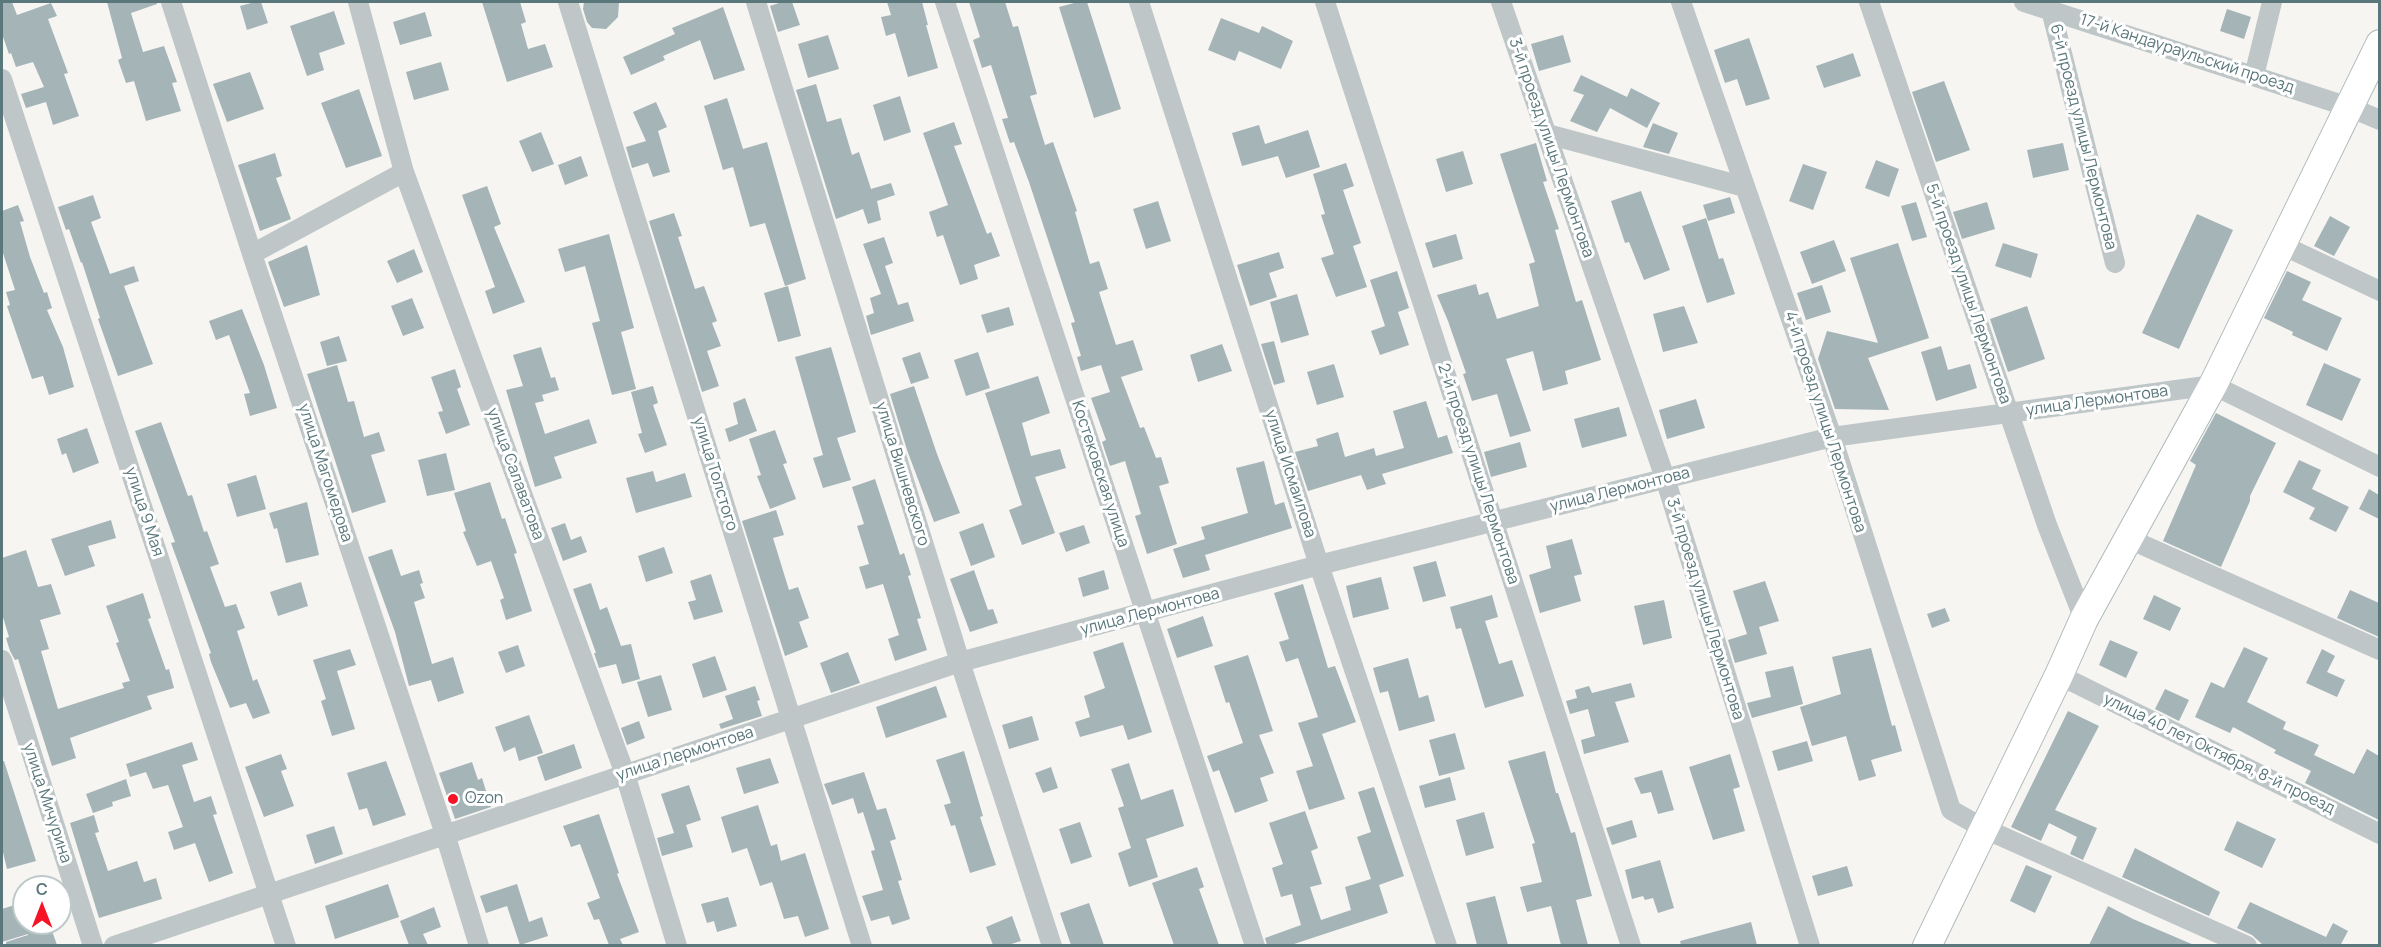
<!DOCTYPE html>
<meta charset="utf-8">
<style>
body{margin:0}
#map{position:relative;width:2381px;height:947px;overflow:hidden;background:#f6f5f2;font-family:Manrope,sans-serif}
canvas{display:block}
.frame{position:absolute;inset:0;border:3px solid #5a777b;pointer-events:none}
.north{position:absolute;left:12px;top:875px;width:60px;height:60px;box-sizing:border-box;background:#fff;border:2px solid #bdc9ca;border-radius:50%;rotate:0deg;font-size:16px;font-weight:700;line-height:24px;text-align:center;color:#5a777b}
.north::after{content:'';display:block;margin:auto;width:21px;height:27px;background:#f61326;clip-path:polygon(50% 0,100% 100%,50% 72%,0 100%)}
</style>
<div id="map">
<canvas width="2381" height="947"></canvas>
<div class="frame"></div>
<div class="north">С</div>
</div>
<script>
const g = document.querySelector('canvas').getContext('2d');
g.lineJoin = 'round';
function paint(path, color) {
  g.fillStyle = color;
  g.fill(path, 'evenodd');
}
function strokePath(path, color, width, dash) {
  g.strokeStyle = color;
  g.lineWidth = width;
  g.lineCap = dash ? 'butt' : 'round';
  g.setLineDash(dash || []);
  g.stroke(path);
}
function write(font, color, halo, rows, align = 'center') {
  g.font = font + ' Manrope,sans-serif';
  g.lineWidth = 6;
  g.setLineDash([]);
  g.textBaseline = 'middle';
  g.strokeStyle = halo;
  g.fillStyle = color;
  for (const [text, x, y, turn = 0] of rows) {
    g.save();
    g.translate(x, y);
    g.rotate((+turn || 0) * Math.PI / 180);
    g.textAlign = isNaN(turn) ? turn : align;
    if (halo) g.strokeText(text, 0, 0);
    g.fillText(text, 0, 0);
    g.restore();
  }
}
paint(new Path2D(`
 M2,2H12L17,15L51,3L57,16L48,19L68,73L64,74L79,116L53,125L46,102L26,108L21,94L44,87L33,62L16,67L11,53L9,54L2,34Z
 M107,2H157V4L131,13L143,52L164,46L177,82L172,83L181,111L146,121L134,81L126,83L118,60L122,58Z
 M255,2H261L268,23L247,30L240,6Z
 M482,2H520L526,22L521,24L528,49L545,44L553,67L507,82Z
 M584,2H619L618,17L606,29L592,28L587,22L583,9Z
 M782,2H792L800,25L778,32L770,6Z
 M887,2H922L928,25H926L938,68L908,77L895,33L886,36L881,17L891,15Z
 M969,2H1005L1013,27L1018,26L1037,94L1030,96L1045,145L1053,142L1077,211L1075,212L1090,264L1099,261L1108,289L1099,292L1116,345L1133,340L1143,370L1121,377L1140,428L1144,427L1156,458L1161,457L1169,483L1159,486L1177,544L1147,554L1135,516L1141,514L1125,461L1110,466L1102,442L1106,440L1091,398L1110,392L1101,365L1081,371L1077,357L1081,356L1071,323L1075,322L1029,182L1014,142L1010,143L1002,119L1008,118L991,65L982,68L973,40L980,37Z
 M1078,2H1087L1121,109L1094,118L1059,7Z
 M723,7L745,70L714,80L700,40L663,56L665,60L631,75L623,57L675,34L672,28Z
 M2227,9L2251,17L2244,39L2220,31Z
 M334,11L345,44L319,53L324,70L307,76L290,26Z
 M425,12L432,36L400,45L393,22Z
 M1221,18L1259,33L1262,26L1293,41L1281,69L1239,51L1235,61L1208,50Z
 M828,35L839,69L808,78L798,44Z
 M1563,35L1571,62L1539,71L1531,44Z
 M1749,38L1770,99L1746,106L1737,79L1725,83L1714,50Z
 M1853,53L1861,76L1824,88L1816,66Z
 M441,62L449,90L414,100L406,72Z
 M250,72L264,109L227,122L213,84Z
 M1581,75L1627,97L1631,88L1660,103L1647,128L1610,108L1597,132L1570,121L1584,95L1573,91Z
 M1944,81L1970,150L1936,162L1912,92Z
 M816,84L827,122L841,118L852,155L859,152L871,189L891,183L895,195L877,201L881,220L868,224L863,209L836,219L796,90Z
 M359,89L382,156L346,168L321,103Z
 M900,96L911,132L884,141L873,105Z
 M727,98L743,149L767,142L806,279L785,286L765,223L750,227L733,167L723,170L704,106Z
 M656,102L667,127L658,131L670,172L653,177L648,163L632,168L626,147L646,141L633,112Z
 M954,122L962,144L954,146L987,234L991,232L1000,256L974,265L978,279L960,285L943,235L937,237L929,212L948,205L923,133Z
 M1653,123L1678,133L1669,154L1643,147Z
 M1259,125L1265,144L1308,130L1320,167L1286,178L1278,156L1242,166L1232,133Z
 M541,132L554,164L532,172L519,141Z
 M1536,143L1547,181L1543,182L1559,229L1555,230L1576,302L1582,300L1601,360L1565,371L1568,384L1543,391L1533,351L1506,359L1531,431L1510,437L1497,394L1472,401L1463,374L1466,373L1448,321L1437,295L1476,284L1479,295L1488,292L1497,319L1539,306L1529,264L1535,262L1500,154Z
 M2063,143L2069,170L2033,178L2027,150Z
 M1463,151L1473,184L1446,192L1436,159Z
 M275,153L282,176L276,178L291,219L260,231L238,165Z
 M581,156L588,176L565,185L558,165Z
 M1876,160L1899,169L1889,197L1865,188Z
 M1346,163L1354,186L1343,190L1361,243L1353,246L1367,287L1336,297L1321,258L1334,254L1321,215L1325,214L1313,174Z
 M1803,164L1827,172L1813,210L1789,201Z
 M487,186L501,224L494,227L525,302L493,314L485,291L495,287L462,195Z
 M1641,191L1670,270L1644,280L1629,242L1625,243L1611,201Z
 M93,195L101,218L91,222L110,274L134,266L139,281L124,286L153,364L118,376L98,319L100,318L82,262L81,263L69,229L66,230L58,207Z
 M1730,197L1735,213L1708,221L1703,205Z
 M1158,201L1171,241L1146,249L1133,209Z
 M1916,202L1927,237L1912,241L1901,206Z
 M1987,202L1995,229L1962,239L1953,212Z
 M18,205L24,221L20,222L30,257L44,293L47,292L52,308L47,310L63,347L74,387L49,395L43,376L32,379L7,306L10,305L6,292L15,290L2,250V211Z
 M674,213L682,236L678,237L695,289L704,286L717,321L712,323L721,346L707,351L719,386L702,392L649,221Z
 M2197,214L2233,230L2179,349L2142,333Z
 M2330,216L2350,227L2334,256L2314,246Z
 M1706,218L1719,259L1723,258L1735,294L1707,303L1682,226Z
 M609,234L634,328L621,332L636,389L612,395L592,323L600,321L585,266L565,272L558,249Z
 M1456,234L1463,259L1433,268L1425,243Z
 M884,237L893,263L885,266L898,305L908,302L914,321L871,335L866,316L874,313L870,298L881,294L863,244Z
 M1834,240L1846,271L1812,284L1800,252Z
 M1898,243L1929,338L1868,358L1889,410L1835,409L1818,359L1827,331L1878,343L1850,258Z
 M2003,243L2038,254L2031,278L1995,266Z
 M307,245L320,295L284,307L268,262Z
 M414,249L423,272L397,283L387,261Z
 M1279,252L1284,268L1269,273L1277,297L1250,306L1237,265Z
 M1397,271L1409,308L1398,312L1409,345L1380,355L1371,331L1385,326L1370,280Z
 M2287,271L2311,282L2302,300L2342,318L2327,351L2292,335L2293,332L2264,318Z
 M1822,285L1831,312L1806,320L1797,293Z
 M788,286L801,336L778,342L764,293Z
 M1297,294L1309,335L1281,343L1270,302Z
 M412,298L424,328L403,336L391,306Z
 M1684,306L1698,343L1663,352L1653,314Z
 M2027,306L2045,359L2008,372L1990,319Z
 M1009,307L1014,325L987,333L981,315Z
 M242,309L264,365L277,408L250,416L244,394L250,393L229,335L216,340L209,321Z
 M339,336L347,361L327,366L320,342Z
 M1274,341L1285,382L1274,385L1261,344Z
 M1222,344L1232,371L1198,382L1190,355Z
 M1941,346L1948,370L1970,364L1977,388L1936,401L1921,352Z
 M541,347L551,378L555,377L559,390L542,395L544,401L535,403L545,434L589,419L597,443L554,457L562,478L535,487L506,390L523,386L513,355Z
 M831,347L856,432L837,438L851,480L823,488L813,458L823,455L795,357Z
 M920,352L929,378L911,384L902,358Z
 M978,352L990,388L966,396L954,360Z
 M2324,363L2361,379L2342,421L2306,405Z
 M1334,364L1344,397L1317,405L1307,372Z
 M337,365L348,402L354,401L364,437L379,432L385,451L371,455L386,502L352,513L307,374Z
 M455,369L461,387L457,389L470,425L446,434L438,412L443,411L431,377Z
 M1038,376L1050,413L1022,423L1031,456L1060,449L1066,468L1035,477L1055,533L1022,545L1009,510L1022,505L985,393Z
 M653,386L658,403L653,405L667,445L645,453L638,434L642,433L631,392Z
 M914,386L937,454L960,513L934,522L907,450L890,394Z
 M745,398L757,431L729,442L725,429L738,424L733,403Z
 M1696,399L1705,428L1667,439L1659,410Z
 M1426,401L1438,438L1447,435L1453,453L1382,474L1386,484L1367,490L1361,475L1308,491L1295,452L1318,446L1316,439L1338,432L1345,457L1374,448L1376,456L1404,448L1393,411Z
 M1619,407L1627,436L1582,448L1574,419Z
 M2216,413L2276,443L2250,496V501L2221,567L2163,541L2196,465L2190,461Z
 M161,422L188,496L192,495L204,532L207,531L219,564L210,567L225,607L236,604L245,628L237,631L253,681L257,679L270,713L253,719L246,703L230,708L211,662L209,654L211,653L171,543L175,542L135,431Z
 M87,428L99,463L73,473L66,453L62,455L57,439Z
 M775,430L787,463L783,464L796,499L770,509L757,476L761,475L749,439Z
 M1520,442L1527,467L1491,477L1484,452Z
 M446,453L455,490L427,496L418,460Z
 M2299,460L2321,470L2312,489L2349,507L2336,532L2309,519L2315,508L2283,492Z
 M1264,461L1275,505L1284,502L1292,528L1205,555L1210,570L1183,578L1173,549L1205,539L1201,527L1248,513L1236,468Z
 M653,471L656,482L685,473L692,497L636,513L626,478Z
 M256,475L266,509L237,517L227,484Z
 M875,479L900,555L904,553L911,575L908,576L921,618L917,619L927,650L895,661L888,639L899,635L883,584L866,589L859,567L869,564L857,526L864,524L852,487Z
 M490,482L502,519L505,518L517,553L514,554L532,611L506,620L500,600L504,598L491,561L477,566L463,532L466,531L454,493Z
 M2369,489L2379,495V519L2359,509Z
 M307,502L319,555L286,563L277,528L274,529L269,513Z
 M776,510L784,535L773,538L789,590L798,587L809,618L799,622L808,647L785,656L742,521Z
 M111,520L116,538L88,546L95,566L65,576L51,539Z
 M565,523L571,540L581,536L587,552L563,561L551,528Z
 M983,523L995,557L971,566L959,532Z
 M1084,525L1090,543L1066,552L1059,533Z
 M1572,539L1582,574L1574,576L1581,601L1540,613L1529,575L1551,568L1546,546Z
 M664,547L673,573L646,582L638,556Z
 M392,549L401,576L419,570L423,583L420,584L425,598L414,602L432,664L453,657L464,693L438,702L431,680L409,686L395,632L368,557Z
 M26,550L38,587L51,584L61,614L40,620L49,649L41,651L58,709L124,688L122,683L130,681L116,643L119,642L106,606L143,593L151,618L148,619L166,670L169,669L174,688L147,696L152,709L70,738L76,758L52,766L18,659L15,660L10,651L6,638L9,637L2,614V558Z
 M1436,561L1446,596L1423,602L1413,567Z
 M974,570L988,610L993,609L998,623L970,632L950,579Z
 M1104,570L1109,589L1083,597L1078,578Z
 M711,574L723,612L694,620L688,602L696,600L690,581Z
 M1381,577L1389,609L1353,618L1346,586Z
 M1765,581L1779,621L1759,627L1767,654L1735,663L1728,640L1747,634L1733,591Z
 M301,582L308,606L278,616L270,592Z
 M591,583L600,610L607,607L621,646L631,644L640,679L622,684L616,664L599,668L594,653H596L573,589Z
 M1303,584L1328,668L1335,666L1356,722L1322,734L1345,799L1309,810L1296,771L1313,766L1298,723L1318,717L1298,658L1286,662L1279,642L1289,639L1274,593Z
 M2350,590L2379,603V637L2337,618Z
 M1492,595L1498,617L1485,621L1499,664L1512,660L1524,696L1485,708L1461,628L1456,629L1450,607Z
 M2154,595L2181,608L2170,631L2143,619Z
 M1664,600L1672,638L1643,645L1634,606Z
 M1945,608L1950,621L1932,628L1927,614Z
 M1203,616L1213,646L1177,658L1167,629Z
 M2110,640L2138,652L2126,678L2099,665Z
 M1123,642L1152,732L1128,740L1123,725L1080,737L1075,722L1090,717L1084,696L1105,688L1093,652Z
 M518,645L525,666L506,673L498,652Z
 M2244,647L2268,658L2247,702L2286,722L2283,729L2319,745L2314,755L2354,774L2367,749L2379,756V820L2305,783L2311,771L2274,753L2276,750L2233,727L2230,733L2195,717L2211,682L2224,688Z
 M1871,648L1892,726L1895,725L1902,751L1871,760L1876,776L1859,781L1846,736L1812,746L1800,707L1841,694L1832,657Z
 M350,649L356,665L337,671L355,729L332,736L321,701L326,699L313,660Z
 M2322,649L2335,656L2327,672L2345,680L2337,697L2306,683Z
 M848,652L860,683L831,693L820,663Z
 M1248,655L1273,731L1259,735L1274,773L1260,778L1268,801L1235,813L1219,770L1213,772L1207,756L1243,743L1229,702L1226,703L1214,666Z
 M715,656L727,690L703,698L692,664Z
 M1408,658L1419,698L1428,695L1435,721L1399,731L1388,691L1380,693L1373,668Z
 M1793,666L1803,704L1752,718L1747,703L1771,697L1765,672Z
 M661,675L672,710L648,717L637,682Z
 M1631,683L1635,697L1615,702L1629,742L1584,754L1581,740L1595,736L1588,709L1570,714L1566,701L1577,698L1575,690L1589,686L1592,693Z
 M755,686L760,700L757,701L762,716L721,729L719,724L733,719L725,696Z
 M936,686L947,717L886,738L876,707Z
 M2165,689L2189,700L2179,721L2155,709Z
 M2068,711L2099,726L2055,810L2097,828L2083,860L2070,854L2077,837L2049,823L2041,841L2011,827Z
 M529,715L543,753L519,761L515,747L504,752L495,727Z
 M1032,716L1039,740L1009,749L1002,725Z
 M639,721L645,738L627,745L621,728Z
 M1455,733L1465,769L1439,776L1429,740Z
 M1807,741L1813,761L1778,771L1772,751Z
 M192,742L198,760L182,765L194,802L211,796L217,814L213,815L233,873L209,882L195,843L174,850L168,832L183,827L168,785L153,789L146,772L130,777L126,764Z
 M574,744L582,768L545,781L537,757Z
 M964,751L983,816L980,817L996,865L970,873L955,825L951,826L944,805L951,803L936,760Z
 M1545,751L1556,793H1558L1571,833L1575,832L1592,896L1576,900L1588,945H1561L1551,906L1527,912L1520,887L1542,882L1532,844L1535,843L1508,761Z
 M281,754L287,769L281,771L294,806L264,817L245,767Z
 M1730,754L1740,787L1733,789L1745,831L1713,840L1689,767Z
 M770,758L779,783L744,794L736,768Z
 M2,761H4L36,861L7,869L2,848Z
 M386,761L406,815L373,826L367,808L359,810L347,773Z
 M472,762L478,780L482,778L491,807L455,819L439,773Z
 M1129,763L1141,800L1173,789L1184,826L1146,839L1158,877L1129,887L1118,853L1131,848L1118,808L1124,806L1111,769Z
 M1051,767L1058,788L1043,793L1035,773Z
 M1662,770L1674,810L1658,814L1651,792L1641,794L1634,778Z
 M864,772L877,810L886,808L896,839L890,841L902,880L898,881L910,919L892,925L889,916L871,921L862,896L883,890L871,851L875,850L863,812L858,814L853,798L832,805L824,784Z
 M1450,777L1456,800L1425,808L1419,786Z
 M126,779L131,796L112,802L113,806L93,813L86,794Z
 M689,785L701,820L686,825L693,847L662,856L657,838L674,833L661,794Z
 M1374,787L1404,876L1379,885L1388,913L1291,945H1267L1265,938L1301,925L1292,894L1281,897L1272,868L1283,864L1269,823L1305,811L1318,848L1311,851L1322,884L1310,887L1321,920L1351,910L1345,887L1371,879L1357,837L1371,832L1358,792Z
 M758,805L771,846L777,844L781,861L805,853L829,929L805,937L798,916L784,919L772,882L760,886L747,848L732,853L721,817Z
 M1484,812L1494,848L1466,856L1456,820Z
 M599,814L619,873L617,874L639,932L620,939L623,945H609L599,919L594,920L587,903L600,898L580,844L571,847L563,826Z
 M94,815L99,832L95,833L108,871L137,861L144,882L156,878L162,899L99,918L70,823Z
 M1632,820L1637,837L1612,845L1606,828Z
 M2237,821L2276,839L2262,868L2224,850Z
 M1080,822L1092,857L1071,864L1059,829Z
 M334,826L343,854L315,864L306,835Z
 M2135,848L2220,892L2209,916L2122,877Z
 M1660,860L1674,908L1658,913L1653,898L1645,900L1643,896L1632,899L1625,870Z
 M2026,865L2052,876L2035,913L2010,901Z
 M1847,866L1853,886L1818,896L1812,876Z
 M1197,867L1204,887L1199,889L1219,945H1174L1152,883Z
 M388,884L399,917L335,939L325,906Z
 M517,884L529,922L542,917L548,936L520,945L507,906L486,913L480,896Z
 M1495,896L1508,945H1477L1466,903Z
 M728,897L737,926L717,932L714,921L707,923L701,904Z
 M24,902V923H51V926L41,929L42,931L51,928L57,945H6V942L28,935V934L2,942V909Z
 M2250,902L2326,937L2333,923L2348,931L2341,944L2345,945H2263L2252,935L2237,928Z
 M1089,903L1104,945H1071L1060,913Z
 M2108,906L2133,919L2194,945H2089Z
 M434,907L441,927L423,934L428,945H409L400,921Z
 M1012,916L1021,941L1008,945H993L986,927Z
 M1751,922L1757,945H1681L1680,941Z`), '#a5b4b6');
const secondary = new Path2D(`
 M1927,946L2059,675L2084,619L2213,385L2380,44`);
strokePath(secondary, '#aeb9bb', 30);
strokePath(new Path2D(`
 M171,2L252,254L445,834L479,946
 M358,2L404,172L625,774L677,946
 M568,2L862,946
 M756,2L960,662L1052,946
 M945,2L1255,946
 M1139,2L1319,565L1447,946
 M1325,2L1631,946
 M1501,2L1665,478L1810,946
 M1681,2L1832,437L1951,810L1983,828L2247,946
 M1869,2L2047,525L2084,619
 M2024,2L2349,107L2380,120
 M2051,10L2115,263
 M2254,76L2272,2
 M2,79L286,946
 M1547,134L1745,187
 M2282,245L2380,291
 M252,254L404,172
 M2127,538L2380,650
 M2,660L93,946
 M2059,675L2380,834
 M114,946L960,662L1319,565L1832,437L2213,385L2380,467`), '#bec6c7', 20);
strokePath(secondary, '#fff', 28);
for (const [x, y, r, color] of [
 [453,799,6,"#f61326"]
]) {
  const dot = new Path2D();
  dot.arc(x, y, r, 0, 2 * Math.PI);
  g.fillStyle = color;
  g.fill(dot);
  strokePath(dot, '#fff', 2);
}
write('16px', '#5a777b', '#fff', [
 ["17-й Кандаураульский проезд",2187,54,18],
 ["6-й проезд улицы Лермонтова",2083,137,76],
 ["3-й проезд улицы Лермонтова",1551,148,71],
 ["5-й проезд улицы Лермонтова",1968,294,71],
 ["улица Лермонтова",2097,401,-8],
 ["4-й проезд улицы Лермонтова",1825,422,72],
 ["улица Магомедова",325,473,72],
 ["улица Салаватова",515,474,70],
 ["улица Толстого",715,474,73],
 ["улица Вишневского",902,474,73],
 ["Костековская улица",1100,474,72],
 ["улица Исмаилова",1290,474,72],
 ["2-й проезд улицы Лермонтова",1478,474,72],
 ["улица Лермонтова",1620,490,-14],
 ["улица 9 Мая",144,512,72],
 ["3-й проезд улицы Лермонтова",1705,609,73],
 ["улица Лермонтова",1150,612,-15],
 ["улица Лермонтова",685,754,-18],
 ["улица 40 лет Октября, 8-й проезд",2219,754,26],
 ["улица Мичурина",47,803,72]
]);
write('16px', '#5a777b', '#fff', [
 ["Ozon",465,799]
], 'left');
</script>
